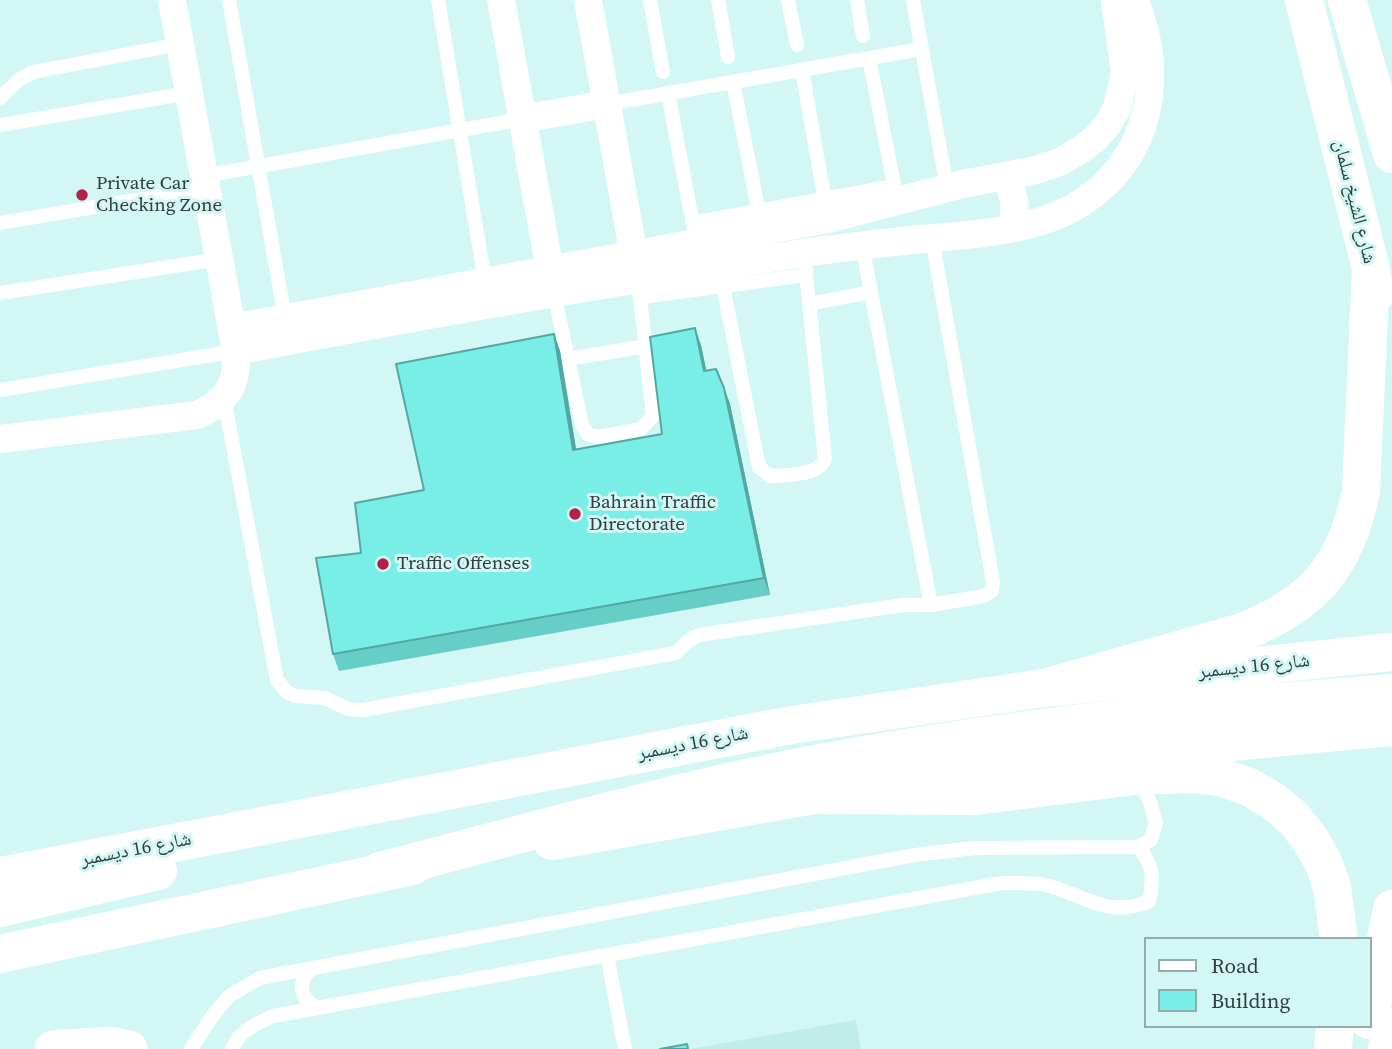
<!DOCTYPE html>
<meta charset="utf-8">
<style>
body{margin:0}
#map{position:relative;width:1392px;height:1049px;overflow:hidden;background:#d3f7f4;font-family:"Source Serif 4",serif}
canvas{display:block}
.legend{position:absolute;left:1144px;top:937px;width:228px;height:91px;box-sizing:border-box;background:#d3f7f4;border:2px solid #92adab;margin:0;padding:9px 12px;list-style:none;font-size:21px;color:#303e3d}
.legend li{display:flex;align-items:center;gap:14px;height:35px}
.legend b{width:35px;border:2px solid #92adab}
</style>
<div id="map">
<canvas width="1392" height="1049"></canvas>
<ul class="legend">
<li><b style="height:9px;background:#fff"></b>Road</li>
<li><b style="height:19px;background:#78eee7"></b>Building</li>
</ul>
</div>
<script>
const g = document.querySelector('canvas').getContext('2d');
g.lineJoin = 'round';
function paint(path, color) {
  g.fillStyle = color;
  g.fill(path, 'evenodd');
}
function strokePath(path, color, width, dash) {
  g.strokeStyle = color;
  g.lineWidth = width;
  g.lineCap = dash ? 'butt' : 'round';
  g.setLineDash(dash || []);
  g.stroke(path);
}
function write(font, color, halo, rows, align = 'center') {
  g.font = font + ' "Source Serif 4","Noto Naskh Arabic",serif';
  g.lineWidth = 6;
  g.setLineDash([]);
  g.textBaseline = 'middle';
  g.strokeStyle = halo;
  g.fillStyle = color;
  for (const [text, x, y, turn = 0] of rows) {
    g.save();
    g.translate(x, y);
    g.rotate((+turn || 0) * Math.PI / 180);
    g.textAlign = isNaN(turn) ? turn : align;
    if (halo) g.strokeText(text, 0, 0);
    g.fillText(text, 0, 0);
    g.restore();
  }
}
paint(new Path2D(`
 M856,1020L861,1049H690Z`), '#c0ece9');
strokePath(new Path2D(`
 M229,0L285,318
 M438,0L485,281
 M650,0L663,72
 M718,0L728,57
 M788,0L797,45
 M857,0L863,36
 M913,0L947,188
 M869,58L896,194
 M802,70L826,207
 M733,82L760,218
 M668,93L694,230
 M0,98L20,79L34,72L180,44
 M607,104L921,49
 M0,125L189,93
 M204,176L522,119
 M0,223L207,188
 M692,223L894,186
 M862,245L931,605
 M719,266L759,467L770,476C785,475 819,476 825,459L804,253
 M0,293L220,259
 M554,293L582,425L588,434L598,437L641,429L653,416L638,279
 M641,297L806,275
 M809,304L871,292
 M568,359L647,346
 M0,390L236,351
 M224,398L277,680L287,692L295,696L325,698L348,709L363,710L676,653L688,641L699,635L903,605H931L984,596L992,591L993,582L932,238
 M607,955L625,1049
 M313,968C296,982 299,1000 319,1008
 M191,1049L213,1015L229,996L260,978L915,855L975,848L1138,847L1151,840L1156,823L1149,799L1138,781
 M232,1049C239,1031 256,1024 273,1016L1002,883C1016,883 1032,882 1046,885C1084,895 1109,919 1149,901C1154,877 1154,866 1138,847`), '#fff', 14);
strokePath(new Path2D(`
 M501,0L553,287
 M588,0L637,272
 M522,119L607,104
 M1004,176C1015,193 1017,208 1012,228
 M232,328L828,219L963,184L1036,170L1060,162L1082,149L1096,138L1108,124L1117,108L1125,73L1115,0
 M236,351C424,315 613,282 803,253C839,248 875,244 911,240C965,235 1035,233 1081,203C1152,157 1166,74 1134,0
 M0,439L197,415C228,402 238,384 236,351L172,0`), '#fff', 28);
strokePath(new Path2D(`
 M53,1049L110,1045L129,1049`), '#fff', 37);
strokePath(new Path2D(`
 M552,841L814,795L1123,750L1221,743L1392,727
 M0,876L792,725L1044,688L1392,652
 M0,908L158,871
 M0,954L413,866`), '#fff', 38);
strokePath(new Path2D(`
 M1304,0L1371,269L1375,294
 M1347,0L1392,154
 M1044,688L1242,632C1313,605 1346,566 1361,491L1371,269
 M814,795L976,796L1135,776L1197,774L1224,778L1249,787L1273,801L1294,819L1310,839L1323,862L1332,887L1339,939
 M380,871C519,835 659,795 800,767C995,729 1194,708 1392,693
 M1369,1020L1392,909
 M1333,1049L1335,1026
 M1387,1049L1392,1027`), '#fff', 38);
paint(new Path2D(`
 M554,334L560,351L576,449L662,434L701,345L706,370L724,388L730,404L770,595L339,671L333,654L361,553L424,490Z`), '#67cdc7');
paint(new Path2D(`
 M695,328L701,345L710,388L704,371Z
 M554,334L560,351L579,467L573,450Z
 M724,388L730,404L770,595L764,578Z`), '#54a7a2');
const building = new Path2D(`
 M695,328L704,371L716,369L724,388L764,578L333,654L316,558L361,553L355,503L424,490L396,364L554,334L573,450L662,434L650,337Z
 M687,1044L688,1049H660Z`);
paint(building, '#78eee7');
strokePath(building, '#54a7a2', 2);
for (const [x, y, r, color] of [
 [82,195,7,"#b2214b"],
 [575,514,7,"#b2214b"],
 [383,564,7,"#b2214b"]
]) {
  const dot = new Path2D();
  dot.arc(x, y, r, 0, 2 * Math.PI);
  g.fillStyle = color;
  g.fill(dot);
  strokePath(dot, '#d3f7f4', 2.5);
}
write('19px', '#303e3d', '#d3f7f4', [
 ["Private Car",96,184],
 ["Checking Zone",96,206],
 ["Bahrain Traffic",589,503],
 ["Directorate",589,525],
 ["Traffic Offenses",397,564]
], 'left');
write('19px', '#303e3d', '#d3f7f4', [
 ["شارع الشيخ سلمان",1354,202,76],
 ["شارع 16 ديسمبر",1254,667,-6],
 ["شارع 16 ديسمبر",693,744,-11],
 ["شارع 16 ديسمبر",136,850,-11]
]);
</script>
